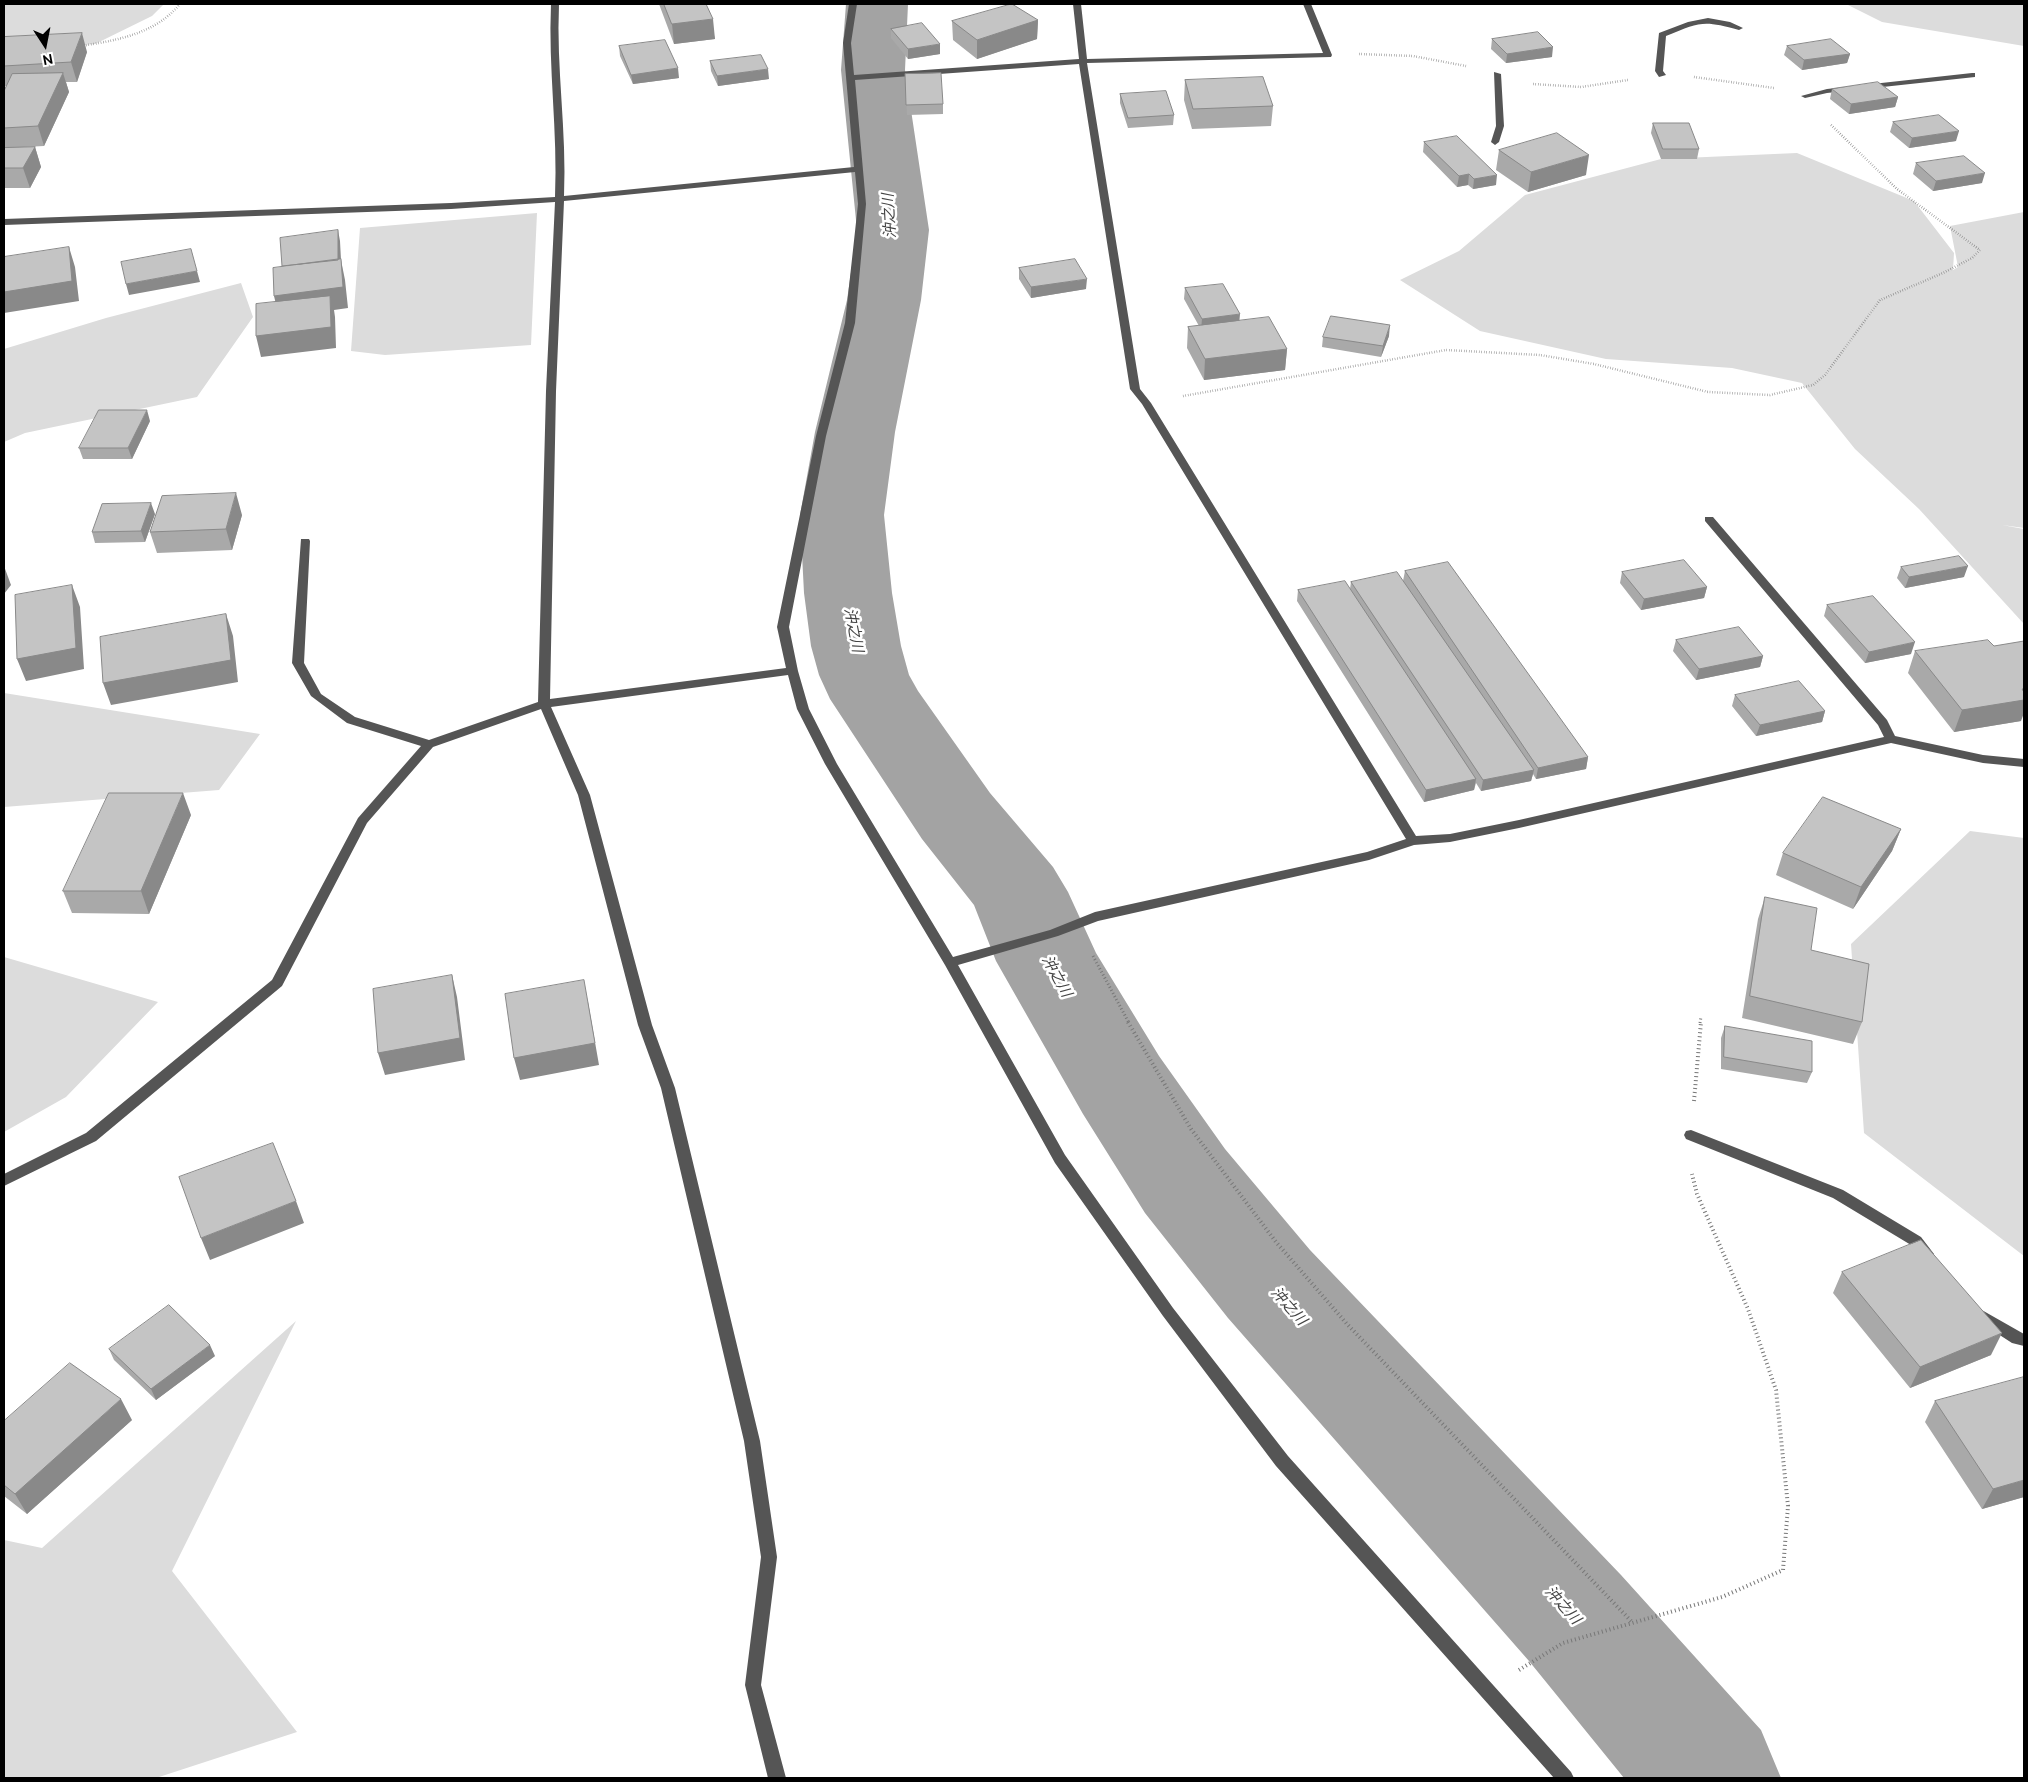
<!DOCTYPE html>
<meta charset="utf-8">
<style>
body{margin:0}
#map{position:relative;width:2028px;height:1782px;overflow:hidden;background:#fff;font-family:Ubuntu,sans-serif}
canvas{display:block}
.frame{position:absolute;inset:0;border:5px solid #000;pointer-events:none}
.north{position:absolute;left:20px;top:20px;width:50px;height:50px;-webkit-text-stroke:4px #fff;paint-order:stroke;rotate:169deg;font-size:14px;font-weight:700;line-height:20px;text-align:center;color:#000}
.north::after{content:'';display:block;margin:auto;width:18px;height:22px;background:#000;clip-path:polygon(50% 0,100% 100%,50% 72%,0 100%)}
</style>
<div id="map">
<canvas width="2028" height="1782"></canvas>
<div class="frame"></div>
<div class="north">N</div>
</div>
<script>
const g = document.querySelector('canvas').getContext('2d');
g.lineJoin = 'round';
function paint(path, color) {
  g.fillStyle = color;
  g.fill(path, 'evenodd');
}
function strokePath(path, color, width, dash) {
  g.strokeStyle = color;
  g.lineWidth = width;
  g.lineCap = dash ? 'butt' : 'round';
  g.setLineDash(dash || []);
  g.stroke(path);
}
function write(font, color, halo, rows, align = 'center') {
  g.font = font + ' Ubuntu,"Noto Sans JP",sans-serif';
  g.lineWidth = 5;
  g.setLineDash([]);
  g.textBaseline = 'middle';
  g.strokeStyle = halo;
  g.fillStyle = color;
  for (const [text, x, y, turn = 0] of rows) {
    g.save();
    g.translate(x, y);
    g.rotate((+turn || 0) * Math.PI / 180);
    g.textAlign = isNaN(turn) ? turn : align;
    if (halo) g.strokeText(text, 0, 0);
    g.fillText(text, 0, 0);
    g.restore();
  }
}
paint(new Path2D(`
 M4,4H164L152,16L95,44L4,51Z
 M1846,4H2024V46L1882,22Z
 M1797,153L1914,201L1954,253L1953,270L1958,267L1950,226L2024,212V528L2002,525L2024,529V624L1919,509L1855,449L1802,383L1732,368L1606,359L1480,331L1400,280L1459,251L1525,195L1661,159Z
 M537,213L531,345L385,355L351,351L360,228Z
 M241,283L253,317L197,397L25,433L4,442V349L106,318Z
 M4,693L260,734L219,790L4,807Z
 M1970,831L2024,838V1256L1864,1133L1851,944Z
 M4,957L158,1002L66,1097L4,1132Z
 M296,1321L172,1571L297,1732L156,1778H4V1540L42,1548Z`), '#dcdcdc');
paint(new Path2D(`
 M846,4H908L905,70L929,230L921,300L895,432L884,515L892,593L901,646L909,675L918,691L990,793L1053,867L1068,892L1096,953L1159,1056L1225,1149L1310,1250L1621,1575L1761,1730L1781,1778H1624L1529,1661L1228,1318L1145,1213L1083,1114L996,961L974,905L922,839L830,699L819,675L811,646L804,593L800,515L815,432L847,300L857,230L841,70Z`), '#a3a3a3');
strokePath(new Path2D(`
 M81,46C118,40 155,34 180,4
 M1359,54L1413,56L1466,66
 M1694,77L1774,88
 M1533,84L1581,87L1628,80
 M1183,396L1446,350L1540,355L1594,364L1708,392L1770,395L1813,385L1825,375L1880,300L1943,273L1972,258L1980,250L1897,189L1830,124`), '#777', 2.5, [0.5, 2]);
strokePath(new Path2D(`
 M1093,956L1129,1023
 M1700,1023L1701,1017`), '#777', 3, [1, 2.5]);
strokePath(new Path2D(`
 M1128,1022L1191,1129L1276,1242L1347,1324L1632,1622
 M1694,1101L1701,1022
 M1519,1670L1563,1643L1722,1597L1783,1570L1788,1506L1776,1390L1748,1309L1697,1194L1692,1174`), '#777', 4, [1, 3]);
paint(new Path2D(`
 M551,4H559C556,68 567,132 564,196L854,167L843,43L849,4H857L851,43L854,75L1079,59L1073,4H1081L1087,59L1323,53L1303,4H1311L1332,55L1331,57L1087,63L1140,389L1151,403L1416,836L1450,834L1519,820L1884,737L1878,725L1705,521V517H1713L1887,720L1895,736L1983,755L2024,759V767L1983,763L1891,743L1519,828L1450,842L1414,845L1369,860L1098,921L1058,936L958,965L1065,1155L1173,1308L1288,1456L1571,1772L1574,1778H1554L1276,1466L1163,1316L1055,1163L945,965L825,764L797,709L788,675L551,707L590,795L652,1025L675,1088L760,1441L777,1557L761,1685L786,1778H768L745,1685L761,1557L744,1441L661,1088L638,1025L578,795L541,709L433,747L367,823L282,986L96,1141L4,1186V1174L86,1133L272,980L358,818L421,746L347,723L311,696L292,663L301,539H309L310,541L304,663L321,694L355,717L429,740L538,702L546,391L555,202L451,209L4,225V219L451,203L555,197C558,132 548,68 551,4ZM1079,64L1130,389L1142,404L1406,839L1367,852L1095,912L1050,930L953,957L837,764L809,709L798,671L789,627L826,436L855,323L866,204L855,80ZM855,172L858,204L845,323L816,436L777,627L786,668L550,699L556,391L564,201Z
 M1708,18L1730,22L1743,28L1739,30C1703,20 1700,22 1666,36L1663,71L1666,75L1659,77L1655,71L1659,33L1688,22Z
 M1494,72L1501,74L1504,126L1499,142L1495,145L1491,142L1496,126Z
 M1972,73H1975V77L1827,93L1805,98L1801,96L1827,89Z
 M1691,1130L1843,1190L1921,1237L1934,1254L1932,1258L1927,1260L1922,1258L1911,1245L1833,1198L1686,1139L1684,1135L1686,1131Z
 M1980,1309L2024,1334V1346L2012,1343L1975,1319L1973,1315L1975,1311Z`), '#555');
paint(new Path2D(`
 M659,4H706L715,39L674,44Z
 M1038,20L1037,39L977,59L953,40L952,21Z
 M891,29L940,54L908,59L891,38Z
 M4,37L87,52L77,82H66L69,92L44,146L4,148V91L6,86H4Z
 M1492,39L1552,57L1506,63L1491,49Z
 M619,46L679,78L633,84L620,56Z
 M1787,46L1850,54L1847,63L1802,70L1784,55Z
 M710,61L769,79L718,86L711,71Z
 M905,74L943,104V114L907,115Z
 M1185,80L1273,106L1271,126L1192,129L1184,100Z
 M1832,89L1898,97L1895,107L1849,114L1830,99Z
 M1120,94L1174,115L1173,125L1128,128L1120,103Z
 M1893,122L1956,141L1909,148L1890,132Z
 M1653,123L1699,149L1697,159H1661L1651,133Z
 M1424,142L1496,185L1473,189L1468,185L1457,187L1423,152Z
 M35,147L41,167L30,188H4V148Z
 M1499,150L1586,175L1528,192L1496,170Z
 M1916,163L1982,183L1933,191L1913,174Z
 M1019,268L1086,289L1031,298L1019,279Z
 M1185,288L1287,349L1285,370L1204,380L1187,348L1188,327L1199,326L1184,299Z
 M1389,336L1381,357L1322,347L1323,337Z
 M150,421L132,459H83L79,448Z
 M155,514L145,542L95,543L92,532Z
 M242,515L232,550L157,553L150,532Z
 M1901,567L1964,577L1905,588L1897,578Z
 M1405,571L1588,757L1586,769L1536,779L1533,774L1531,781L1481,791L1476,783L1474,790L1424,802L1297,601L1298,590L1350,589L1351,582L1403,581Z
 M1622,572L1707,587L1704,598L1641,610L1620,583Z
 M1827,605L1911,654L1865,663L1824,616Z
 M1676,640L1763,656L1760,667L1696,680L1673,651Z
 M1915,651L2021,721L1954,732L1908,673Z
 M1735,695L1825,711L1822,722L1756,736L1732,706Z
 M191,815L149,914L72,913L63,891Z
 M1901,829L1892,851L1853,909L1776,875L1783,853Z
 M1765,897L1811,950L1862,1022L1853,1044L1742,1018L1758,919Z
 M1725,1026L1812,1072L1807,1083L1721,1069V1038Z
 M1842,1272L1991,1355L1910,1388L1833,1293Z
 M109,1349L215,1356L156,1400L114,1360Z
 M1935,1401L2024,1497L1982,1509L1925,1422Z
 M132,1420L27,1514L4,1496V1421Z`), '#a9a9a9');
paint(new Path2D(`
 M713,19L715,39L674,44L672,24Z
 M1038,20L1037,39L977,59V40Z
 M82,33L87,52L77,82L71,62Z
 M940,44V54L908,59V49Z
 M1553,47L1552,57L1506,63L1507,54Z
 M1850,54L1847,63L1802,70L1804,60Z
 M678,68L679,78L633,84L631,75Z
 M768,69L769,79L718,86L717,76Z
 M63,73L69,92L44,146L38,126Z
 M1898,97L1895,107L1849,114L1851,104Z
 M1959,131L1956,141L1909,148L1912,138Z
 M35,147L41,167L30,188L23,168Z
 M1589,155L1586,175L1528,192L1531,172Z
 M1985,173L1982,183L1933,191L1936,181Z
 M1469,174L1468,185L1457,187L1459,176Z
 M1497,175L1496,185L1473,189L1474,179Z
 M338,230L340,241L341,260L345,280L348,308L334,310L335,317L336,348L261,357L256,336L279,317L274,296L284,277Z
 M69,247L75,267L79,301L4,313V292Z
 M197,271L200,282L129,295L126,284Z
 M1087,279L1086,289L1031,298V287Z
 M1240,314L1239,325L1201,330L1202,319Z
 M1390,325L1389,336L1381,357L1383,346Z
 M1287,349L1285,370L1204,380L1205,359Z
 M147,410L150,421L132,459L128,448Z
 M236,493L242,515L232,550L226,529Z
 M151,503L155,514L145,542L141,531Z
 M4,566L11,585L4,594Z
 M1968,566L1964,577L1905,588L1909,577Z
 M72,585L80,607L84,669L26,681L17,659Z
 M1707,587L1704,598L1641,610L1644,599Z
 M226,614L233,636L238,682L111,705L103,683Z
 M1915,642L1911,654L1865,663L1869,652Z
 M1763,656L1760,667L1696,680L1699,669Z
 M2024,689V713L2021,721L1954,732L1962,710Z
 M1825,711L1822,722L1756,736L1760,725Z
 M1588,757L1586,769L1536,779L1538,768Z
 M1534,770L1531,781L1481,791L1483,780Z
 M1476,779L1474,790L1424,802L1426,790Z
 M183,793L191,815L149,914L141,891Z
 M1901,829L1892,851L1853,909L1861,887Z
 M452,975L457,997L465,1060L385,1075L378,1053Z
 M588,1002L599,1065L520,1080L514,1058Z
 M296,1201L304,1223L210,1260L201,1238Z
 M2002,1333L1991,1355L1910,1388L1920,1367Z
 M210,1345L215,1356L156,1400L151,1389Z
 M121,1399L132,1420L27,1514L15,1494Z
 M2024,1480V1497L1982,1509L1993,1489Z`), '#898989');
const building = new Path2D(`
 M664,4H706L713,19L672,24Z
 M1012,4L1038,20L977,40L952,21Z
 M922,23L940,44L908,49L891,29Z
 M1538,32L1553,47L1507,54L1492,39Z
 M82,33L71,62L4,66V37Z
 M1831,39L1850,54L1804,60L1787,46Z
 M665,40L678,68L631,75L619,46Z
 M761,55L768,69L717,76L710,61Z
 M63,73L38,126L4,128V91L12,74Z
 M941,73L943,104L906,105L905,74Z
 M1263,77L1273,106L1193,109L1185,80Z
 M1878,82L1898,97L1851,104L1832,89Z
 M1166,91L1174,115L1128,118L1120,94Z
 M1939,115L1959,131L1912,138L1893,122Z
 M1653,123H1689L1699,149H1663Z
 M1557,133L1589,155L1531,172L1499,150Z
 M1457,136L1497,175L1474,179L1469,174L1459,176L1424,142Z
 M35,147L23,168H4V148Z
 M1964,156L1985,173L1936,181L1916,163Z
 M338,230V260L282,266L280,238Z
 M69,247L72,281L4,292V257Z
 M191,249L197,271L126,284L121,262Z
 M341,259L343,287L274,296L273,268Z
 M1075,259L1087,279L1031,287L1019,268Z
 M1223,284L1240,314L1202,319L1185,288Z
 M330,296L331,327L256,336V304Z
 M1331,316L1390,325L1383,346L1323,337Z
 M1269,317L1287,349L1205,359L1188,327Z
 M99,410H147L128,448H79Z
 M236,493L226,529L150,532L162,496Z
 M151,503L141,531L92,532L102,504Z
 M1959,556L1968,566L1909,577L1901,567Z
 M1684,560L1707,587L1644,599L1622,572Z
 M1448,562L1588,757L1538,768L1405,571Z
 M1397,572L1534,770L1483,780L1351,582Z
 M1345,581L1476,779L1426,790L1298,590Z
 M72,585L76,648L17,659L15,595Z
 M1873,596L1915,642L1869,652L1827,605Z
 M226,614L231,660L103,683L100,637Z
 M1739,627L1763,656L1699,669L1676,640Z
 M1988,640L1994,646L2024,641V689H2022L2024,692V700L1962,710L1915,651Z
 M1799,681L1825,711L1760,725L1735,695Z
 M109,793H183L141,891H63Z
 M1823,797L1901,829L1861,887L1783,853Z
 M1765,897L1817,908L1811,950L1869,964L1862,1022L1750,996Z
 M452,975L460,1038L378,1053L373,989Z
 M584,980L595,1043L514,1058L505,994Z
 M1725,1026L1812,1041V1072L1724,1057Z
 M273,1143L296,1201L201,1238L179,1177Z
 M1921,1240L2002,1333L1920,1367L1842,1272Z
 M169,1305L210,1345L151,1389L109,1349Z
 M70,1363L121,1399L15,1494L4,1485V1421Z
 M2024,1377V1480L1993,1489L1935,1401Z`);
paint(building, '#c4c4c4');
strokePath(building, '#898989', 1);
write('italic 15px', '#444', '#fff', [
 ["沖之川",889,216,-93],
 ["沖之川",854,630,79],
 ["沖之川",1057,976,61],
 ["沖之川",1289,1306,48],
 ["沖之川",1563,1605,48]
]);
</script>
